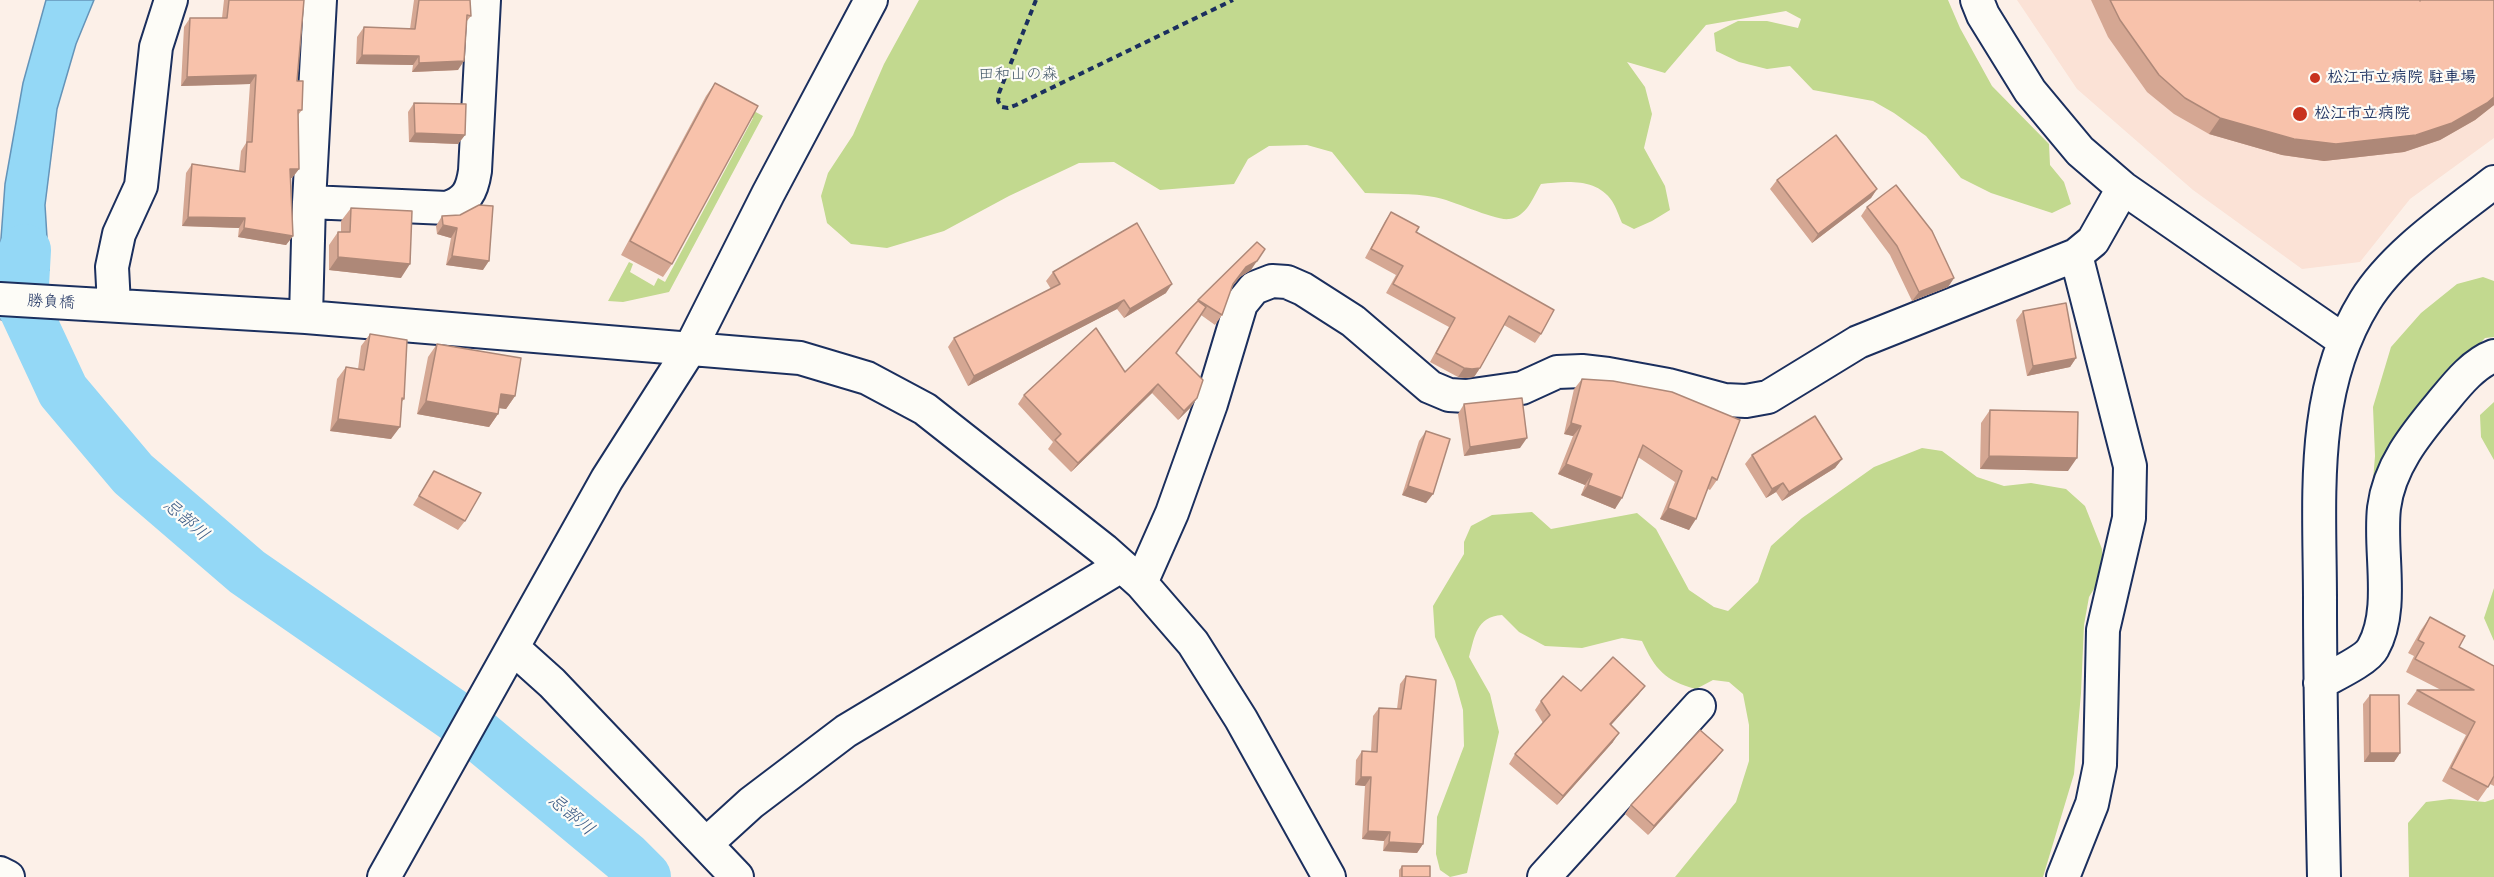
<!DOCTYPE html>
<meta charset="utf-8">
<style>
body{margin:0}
canvas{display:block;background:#fcf0e8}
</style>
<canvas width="2494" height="877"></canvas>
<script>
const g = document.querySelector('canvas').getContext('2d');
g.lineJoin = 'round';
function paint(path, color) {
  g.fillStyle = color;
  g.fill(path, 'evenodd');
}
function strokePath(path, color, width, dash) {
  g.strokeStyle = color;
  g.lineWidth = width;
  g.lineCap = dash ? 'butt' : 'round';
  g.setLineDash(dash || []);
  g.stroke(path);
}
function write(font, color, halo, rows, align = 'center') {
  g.font = font + ' "Playpen Sans","Klee One",sans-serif';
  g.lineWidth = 4.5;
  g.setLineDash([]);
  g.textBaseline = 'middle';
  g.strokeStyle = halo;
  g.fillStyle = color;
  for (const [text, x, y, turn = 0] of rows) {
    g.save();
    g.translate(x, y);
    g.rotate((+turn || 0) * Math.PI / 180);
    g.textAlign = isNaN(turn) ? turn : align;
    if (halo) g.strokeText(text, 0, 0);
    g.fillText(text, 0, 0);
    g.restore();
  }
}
paint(new Path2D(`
 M2017,0H2494V138L2410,199L2360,262L2302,269L2193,190L2077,89Z`), '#fbe2d6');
paint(new Path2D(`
 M919,0H1948L1960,28L1992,86L2049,144L2050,165L2064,182L2071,204L2052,213L1991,193L1961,178L1926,136L1894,113L1873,101L1813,90L1790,66L1767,69L1739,62L1716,51L1714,33L1738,21H1767L1798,28L1801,19L1786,11L1706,25L1665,73L1627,62L1645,87L1652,114L1644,148L1665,186L1670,210L1652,221L1634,229L1622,223C1619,216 1616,207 1612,201C1597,178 1566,181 1541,184C1533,197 1527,217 1509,219C1495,221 1453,200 1434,197C1412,193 1388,194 1365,193L1332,152L1307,145L1269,146L1248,159L1234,184L1160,190L1114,162L1079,163L1009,196L944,231L887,248L851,244L827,223L821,196L828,173L853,135L884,64Z
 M719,92L763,116L669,292L623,302L608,301L629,262L633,264L630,272L654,286L658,278L665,282L753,118L717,98Z
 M2483,277L2494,281V337L2485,338L2464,361L2369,531L2375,456L2373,407L2391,347L2421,313L2457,284Z
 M2494,402V460L2481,437L2480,415Z
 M1922,448L1942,451L1977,477L2004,486L2031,483L2066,489L2085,506L2102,549V576L2089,597L2084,625L2081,693L2074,774L2043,877H1675L1736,802L1749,761V725L1743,694L1729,682L1713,680L1696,689C1665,681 1655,669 1642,641L1622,638L1582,648L1545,646L1519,632L1502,615C1476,617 1475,636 1469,657L1490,694L1499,732L1467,873L1450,877L1440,870L1436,854L1437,817L1464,746L1463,710L1455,681L1435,637L1433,606L1464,554V542L1471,526L1492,515L1532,512L1551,529L1637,513L1656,529L1689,590L1714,607L1728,611L1758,582L1771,546L1802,518L1874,467Z
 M2494,588V641L2484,618Z
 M2450,799L2485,802L2494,799V877H2409L2408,823L2426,802Z`), '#c2d98f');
const water = new Path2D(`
 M46,0H94L76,44L57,109L45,205L49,270L58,322L1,320L0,252L5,184L23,83Z`);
paint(water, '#94d8f6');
strokePath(water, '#6494b9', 1.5);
paint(new Path2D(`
 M0,269L52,271L60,317L0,315Z`), '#fcf0e8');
strokePath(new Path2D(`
 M25,250L22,303L63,391L133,474L247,572L459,719L625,857L645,877`), '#94d8f6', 52);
const minor = new Path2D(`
 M1977,0L1983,15L2030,91L2080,151L2123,188L2343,340
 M309,202L447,208C467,201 472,191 475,171L484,0
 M0,299L306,317L800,358L867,378L925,409L1104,550L1141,583L1193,643L1241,719L1329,877
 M114,305L112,267L119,234L141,186L156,47L171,0
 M306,317L309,202L320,0
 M1141,583L1172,513L1211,404L1241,304L1254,288L1272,281L1287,282L1303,289L1353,321L1430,387L1449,395L1466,396L1522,388L1557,372L1582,371L1608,374L1668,385L1724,400L1746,401L1768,397L1858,342L2076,255L2093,241L2123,188
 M513,648L552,683L737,877
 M2320,683C2332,676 2367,660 2373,648C2395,609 2379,552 2384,508C2389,467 2415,435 2440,405C2455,387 2472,364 2494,356
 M706,844L751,803L846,731L1121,566
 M0,873L8,877
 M384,877L607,479L690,349L768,194L871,0
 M1544,877L1699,706
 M2063,877L2092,804L2100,765L2103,630L2129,518L2130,466L2076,255
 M2324,877C2322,785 2320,693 2320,601C2320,500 2309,391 2365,301C2394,254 2451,216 2494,182`);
strokePath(minor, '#1b2f5e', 36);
strokePath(new Path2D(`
 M1036,0L999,93L998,101L1002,107L1008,108L1016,105L1233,0`), '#1b2f5e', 4, [6, 4.5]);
strokePath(minor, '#fdfcf7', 32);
paint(new Path2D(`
 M224,0H304L297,81L302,110L298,115L299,169L292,178H291L293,236L286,245L238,237L239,228L182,226L186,173L192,164L239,171L241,151L246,143L250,84L181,86L184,27L190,18H222Z
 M414,0H470L471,16L467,21L458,70L412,72L413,65L356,64L357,37L364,27L410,29Z
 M2091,0H2494V105L2475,120L2440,140L2404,152L2324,161L2282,155L2209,134L2174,114L2147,92L2108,37Z
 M715,83L672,264L663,277L621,255L706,96Z
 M414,103L465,135L458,144L409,142L408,112Z
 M1777,180L1877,189L1871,198L1812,243L1770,189Z
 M1867,207L1954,278L1948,287L1912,301L1890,255L1861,216Z
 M351,208L401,278L329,270V245L338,232H341V221Z
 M1391,212L1541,334L1535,343L1504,325L1480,368L1474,377L1465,378L1458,377L1430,362L1449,327L1386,293L1396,275L1365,258L1385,221Z
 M460,215L483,270L446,265L451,238L437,234L436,226L442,216Z
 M1257,242L1251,270L1240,277L1232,286L1222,315L1215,325L1201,315L1176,353L1197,398L1191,407L1178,420L1152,393L1071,472L1048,449L1053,442L1018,404L1024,395L1125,372Z
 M1053,272L1166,293L1124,318L1117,309L968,386L948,347L954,338L1051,289L1046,281Z
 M2023,311L2076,358L2070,367L2027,376L2016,320Z
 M370,334L404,399L401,403L391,439L330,431L337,379L346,367L358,369L361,346Z
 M437,344L515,396L506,409L499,408L498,414L489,427L417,414L428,357Z
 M1582,379L1717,480L1710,490L1708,489L1689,530L1660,519L1675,482L1638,457L1615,509L1581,495L1585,485L1558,474L1573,436L1564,434L1574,389Z
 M1464,404L1520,448L1464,456L1458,414Z
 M1990,410L2068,471L1980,469L1981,423Z
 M1426,431L1433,494L1426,503L1402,495L1419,441Z
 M1752,455L1842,459L1835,468L1782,501L1776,492L1766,498L1745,464Z
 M434,471L465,521L458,530L413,505Z
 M2430,617L2459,647L2494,666V786L2490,784L2478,801L2442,781L2466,735L2407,704L2417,690H2441L2406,672L2414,656L2408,653L2421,630Z
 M1406,676L1423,844L1417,853L1383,851L1384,841L1362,839L1365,786L1355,785L1356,760L1362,751L1371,752L1373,716L1379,708L1397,709L1400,684Z
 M1645,686L1638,695L1611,725L1613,742L1557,805L1509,764L1515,754L1543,723L1535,710L1541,701L1581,691Z
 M2370,695L2400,753L2394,762H2364L2363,704Z
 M1723,750L1716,759L1648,835L1625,814L1631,805Z
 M1402,866L1430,877H1399V870Z`), '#d5a793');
paint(new Path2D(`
 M362,55L419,56L413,65L356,64Z
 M464,61L458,70L412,72L419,63Z
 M256,75L250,84L181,86L187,77Z
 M2494,97V105L2475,120L2440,140L2404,152L2324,161L2282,155L2209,134L2220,118Z
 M415,133L465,135L458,144L409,142Z
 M290,169H299L292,178H284Z
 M1877,189L1871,198L1812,243L1818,234Z
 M188,217L245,218L239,228L182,226Z
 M443,225L457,228L451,238L437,234Z
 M244,228L293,236L286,245L238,237Z
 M452,256L489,261L483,270L446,265Z
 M338,257L410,264L401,278L329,270Z
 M1257,261L1251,270L1240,277L1227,293L1246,267Z
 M1954,278L1948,287L1912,301L1919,292Z
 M1172,284L1166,293L1124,318L1130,309Z
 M1124,300L1117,309L968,386L974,376Z
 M2076,358L2070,367L2027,376L2033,366Z
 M1464,368H1480L1474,377L1465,378L1458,377Z
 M1158,384L1152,393L1071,472L1078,463Z
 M501,394L515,396L506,409L492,407Z
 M1197,398L1191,407L1178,420L1184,411Z
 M426,401L498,414L489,427L417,414Z
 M338,419L400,427L391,439L330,431Z
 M1571,423L1581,426L1573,436L1564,434Z
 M1527,438L1520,448L1464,456L1470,447Z
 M1989,456L2077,458L2068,471L1980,469Z
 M1842,459L1835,468L1782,501L1789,492Z
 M1566,464L1592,474L1585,485L1558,474Z
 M1783,483L1776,492L1766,498L1772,489Z
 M1588,485L1622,498L1615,509L1581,495Z
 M1408,486L1433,494L1426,503L1402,495Z
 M1668,508L1696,519L1689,530L1660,519Z
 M1645,686L1638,695L1603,734L1610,724Z
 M1619,733L1613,742L1557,805L1563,796Z
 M1723,750L1716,759L1648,835L1654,826Z
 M2370,753H2400L2394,762H2364Z
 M1361,777H1371L1365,786L1355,785Z
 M1368,831L1390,832L1384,841L1362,839Z
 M1389,842L1423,844L1417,853L1383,851Z`), '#ae8878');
const building = new Path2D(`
 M229,0H304L297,81H303L302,110H298L299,169H290L293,236L244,228L245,218L188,217L192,164L245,172L247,142H252L256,75L187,77L190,18H227Z
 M419,0H470L471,16L467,15L464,61L419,63V56L362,55L364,27L415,29Z
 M2110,0H2420V1V0H2494V97L2487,103L2452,123L2416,135L2336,144L2294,139L2220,118L2185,98L2159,75L2120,20Z
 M715,83L758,106L672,264L630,241Z
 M414,103L466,104L465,135L415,133Z
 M1836,135L1877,189L1818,234L1777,180Z
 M1896,185L1932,231L1954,278L1919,292L1897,246L1867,207Z
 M479,205L493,206L489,261L452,256L457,228L443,225L442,216L460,215Z
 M351,208L412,211L410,264L338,257V232H350Z
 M1391,212L1419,227L1416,232L1554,310L1541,334L1509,316L1480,368L1472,369L1464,368L1436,353L1455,318L1393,284L1403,266L1371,249Z
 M1137,223L1172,284L1130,309L1124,300L974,376L954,338L1060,284L1053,272Z
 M1257,242L1265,249L1257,261L1246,267L1233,284L1222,315L1198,300Z
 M1198,301L1206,307L1176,353L1203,380L1197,398L1184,411L1158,384L1078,463L1055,440L1061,434L1024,395L1096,328L1125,372Z
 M2066,303L2076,358L2033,366L2023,311Z
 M370,334L407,340L404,399L402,398L400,427L338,419L346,367L364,370Z
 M437,344L521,358L515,396L501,394L498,414L426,401Z
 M1582,379L1613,381L1672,392L1740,420L1717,480L1712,477L1696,519L1668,508L1682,471L1643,445L1622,498L1588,485L1592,474L1566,464L1581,426L1571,423Z
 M1522,398L1527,438L1470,447L1464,404Z
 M1990,410L2078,412L2077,458L1989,456Z
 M1815,416L1842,459L1789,492L1783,483L1772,489L1752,455Z
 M1426,431L1450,439L1433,494L1408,486Z
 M434,471L481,493L465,521L419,496Z
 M2430,617L2465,636L2459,647L2494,666V776L2488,787L2451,768L2475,722L2417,690H2474L2415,659L2424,643L2418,640Z
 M1613,657L1645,686L1610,724L1619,733L1563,796L1515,754L1550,715L1541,701L1563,676L1581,691Z
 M1406,676L1436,680L1423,844L1389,842L1390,832L1368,831L1371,777H1361L1362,751L1377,752L1379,708L1401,709Z
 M2370,695H2399L2400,753H2370Z
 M1700,730L1723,750L1654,826L1631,805Z
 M1402,866H1430V877H1402Z`);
paint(building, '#f8c2ab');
strokePath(building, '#ae8878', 1.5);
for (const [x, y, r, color] of [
 [2315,78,6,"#c8321e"],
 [2300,114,8,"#c8321e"]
]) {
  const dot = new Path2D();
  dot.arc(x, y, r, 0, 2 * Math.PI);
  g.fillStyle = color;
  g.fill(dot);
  strokePath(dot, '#fdfcf7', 2);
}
write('16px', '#455a6a', '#fdfcf7', [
 ["田和山の森",1018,75]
]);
write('bold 16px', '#1b2f5e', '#fdfcf7', [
 ["松江市立病院 駐車場",2327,78],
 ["松江市立病院",2314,114]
], 'left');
write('16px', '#1b2f5e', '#fdfcf7', [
 ["勝負橋",51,302,3]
]);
write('italic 18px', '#395984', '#fdfcf7', [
 ["忌部川",186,520,41],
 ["忌部川",571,815,40]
]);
</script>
